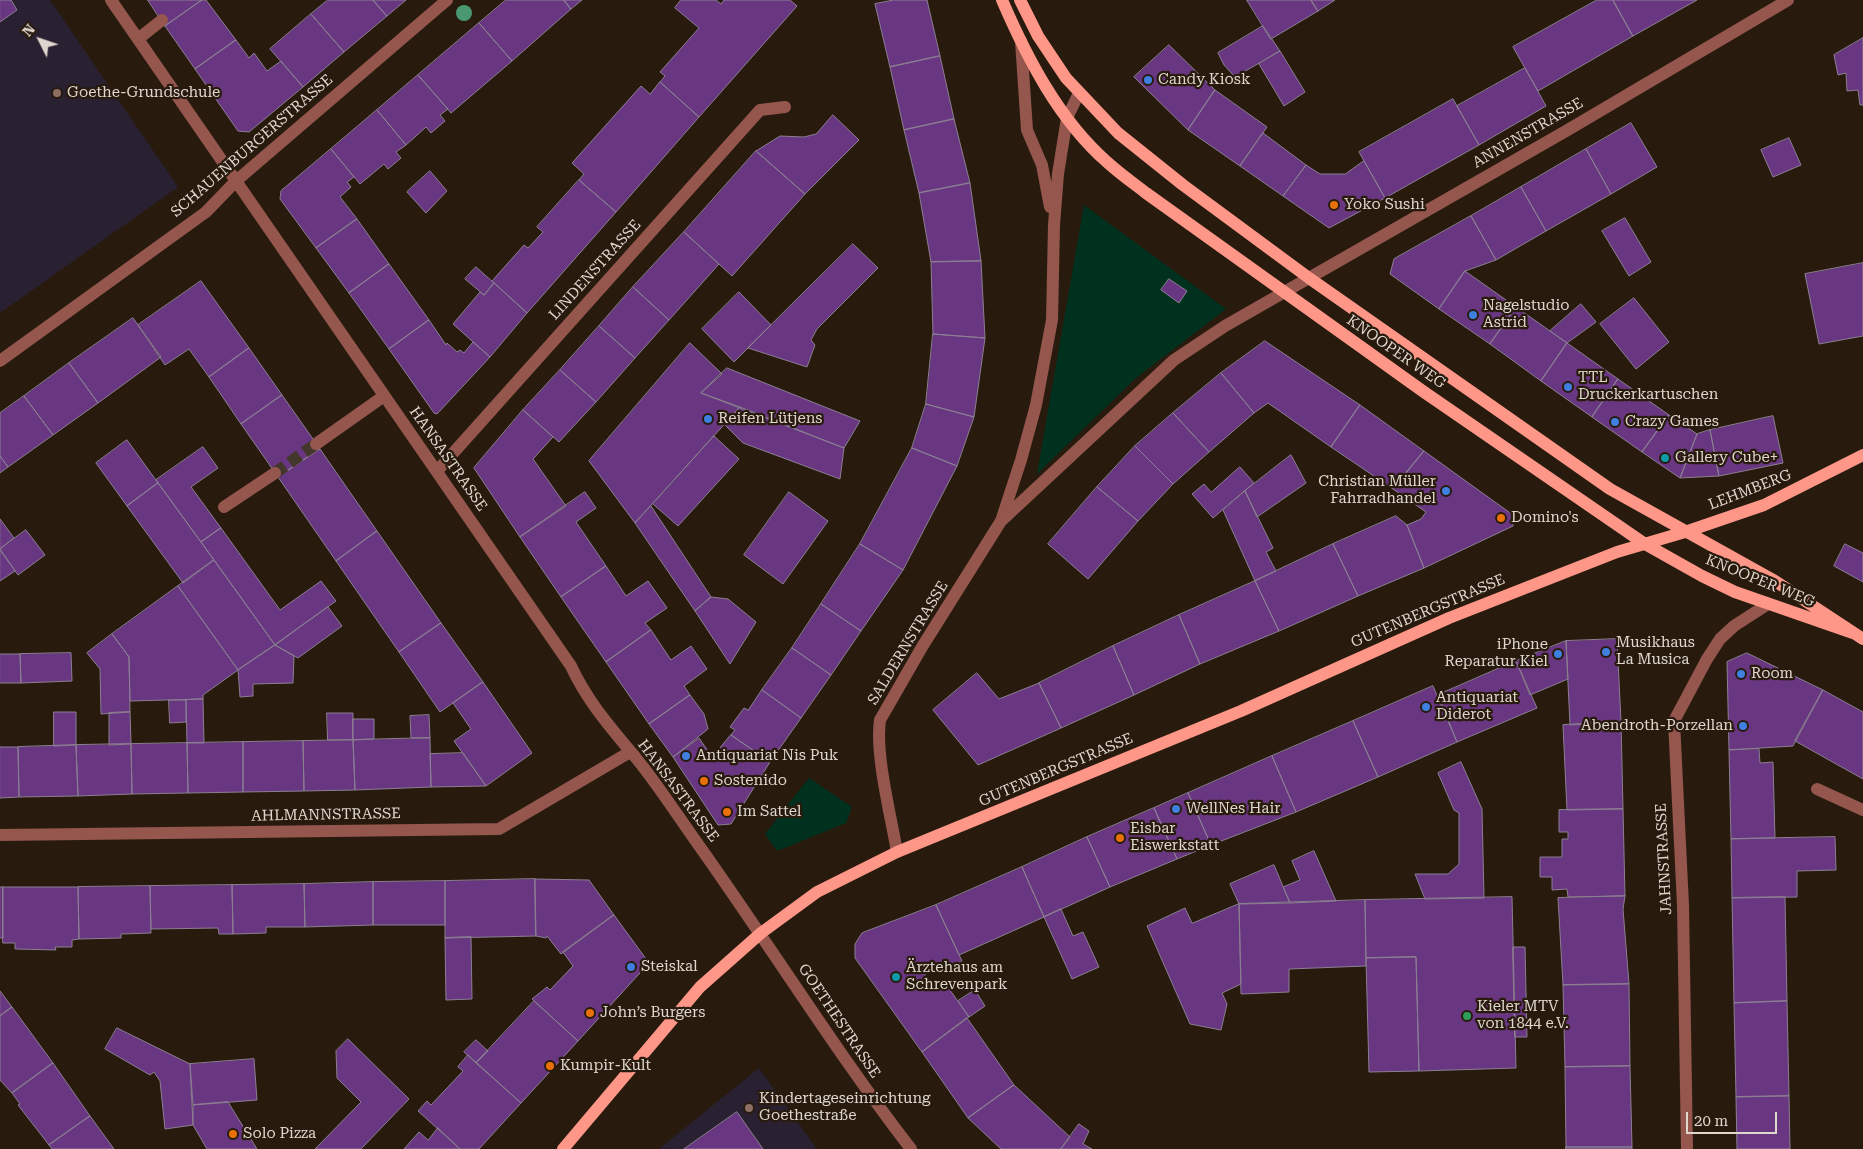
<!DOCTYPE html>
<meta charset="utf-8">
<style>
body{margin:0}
#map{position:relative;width:1863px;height:1149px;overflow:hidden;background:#281b0e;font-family:"Roboto Serif",serif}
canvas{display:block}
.north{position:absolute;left:15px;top:15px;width:50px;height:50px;-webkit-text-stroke:4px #281b0e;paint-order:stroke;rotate:311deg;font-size:14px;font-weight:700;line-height:20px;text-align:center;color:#dfd6cd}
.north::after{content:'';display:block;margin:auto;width:18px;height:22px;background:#dfd6cd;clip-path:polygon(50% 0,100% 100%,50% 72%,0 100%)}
.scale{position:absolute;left:1686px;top:1112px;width:91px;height:22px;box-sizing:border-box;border:2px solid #dfd6cd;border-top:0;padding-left:6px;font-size:15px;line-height:18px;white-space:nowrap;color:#dfd6cd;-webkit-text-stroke:4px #281b0e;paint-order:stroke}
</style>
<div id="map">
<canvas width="1863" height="1149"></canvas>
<div class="north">N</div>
<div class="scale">20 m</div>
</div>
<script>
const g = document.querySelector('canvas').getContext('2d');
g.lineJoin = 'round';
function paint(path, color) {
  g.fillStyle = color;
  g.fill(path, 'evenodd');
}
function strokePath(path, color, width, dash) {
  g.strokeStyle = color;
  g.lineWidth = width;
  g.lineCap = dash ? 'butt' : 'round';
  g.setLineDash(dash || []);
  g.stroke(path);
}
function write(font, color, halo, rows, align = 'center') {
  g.font = font + ' "Roboto Serif",serif';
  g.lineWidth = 4.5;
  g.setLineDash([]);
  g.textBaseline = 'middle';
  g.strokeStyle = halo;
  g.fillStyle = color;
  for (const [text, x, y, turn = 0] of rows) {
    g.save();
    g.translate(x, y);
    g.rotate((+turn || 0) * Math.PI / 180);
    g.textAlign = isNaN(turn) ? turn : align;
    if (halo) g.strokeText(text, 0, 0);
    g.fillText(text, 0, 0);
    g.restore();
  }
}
paint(new Path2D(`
 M0,0H50L178,187L0,313Z
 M759,1068L817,1149H659Z`), '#292131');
paint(new Path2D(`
 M1084,205L1226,309L1136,378L1037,474Z
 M809,778L852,807L846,823L777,851L765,834Z`), '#00311f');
const building = new Path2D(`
 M0,0H11L17,10L0,22Z
 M148,0H202L165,26Z
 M202,0H206L236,40L195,69L165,26Z
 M328,0H373L387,16L344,52L311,14Z
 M373,0H406L387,16Z
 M506,0H564L571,9L512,61L479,23Z
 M564,0H582L571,9Z
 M681,0H716L721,4L724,0H790L797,6L699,117L660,82L665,76L660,72L699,28L675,8Z
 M894,0H927L940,56L890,67L875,4Z
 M1247,0H1311L1318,11L1271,39Z
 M1311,0H1335L1318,11Z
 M1597,0H1613L1633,36L1538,91L1513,47Z
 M1613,0H1697L1633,36Z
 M311,14L344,52L303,87L270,49Z
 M479,23L512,61L451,113L418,75Z
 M1263,26L1280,51L1235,77L1224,65L1218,53Z
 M1863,38V105H1860L1858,90L1847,91L1846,73L1838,75L1834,55Z
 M236,40L249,58L254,53L267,71L281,61L303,87L249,132L238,131L195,69Z
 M1169,45L1215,90L1188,130L1134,77Z
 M1280,51L1305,92L1284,106L1259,64Z
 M940,56L954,119L904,130L890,67Z
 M1525,68L1546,106L1479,145L1457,106Z
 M418,75L448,109L440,115L445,121L431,133L426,127L406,145L377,110Z
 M660,82L699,117L616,212L579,180L584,174L572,163L641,86L650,94Z
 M1215,90L1267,127L1240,166L1188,130Z
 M1453,99L1479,145L1385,198L1359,152Z
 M377,110L406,145L396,152L401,158L388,169L384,164L360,184L331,149Z
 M833,115L859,140L805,194L756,151L780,136L804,137L816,134Z
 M954,119L970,183L919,193L904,130Z
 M1631,123L1657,167L1611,194L1586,149Z
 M1263,133L1306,165L1283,196L1240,166Z
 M1789,138L1801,165L1773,177L1761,150Z
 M331,149L354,177L347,182L351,187L340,197L357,219L316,248L280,199L281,191Z
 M1586,149L1611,194L1546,231L1521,187Z
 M756,151L805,194L732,276L684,232Z
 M1364,161L1385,198L1329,228L1283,196L1306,165L1320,174H1345Z
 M430,171L447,191L426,213L407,192Z
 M579,180L616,212L527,313L492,281L524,245L528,248L543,232L537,227Z
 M970,183L981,261L931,262L919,193Z
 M1521,187L1546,231L1496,260L1471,216Z
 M1471,216L1496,260L1465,271L1439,309L1390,274L1394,259Z
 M1625,218L1651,262L1629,276L1602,231Z
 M357,219L389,264L349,293L316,248Z
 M684,232L719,264L669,320L633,287Z
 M853,244L878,268L817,329L811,340L815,345L807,367L748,348Z
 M981,261L985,338L933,334L931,262Z
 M1863,263V336L1819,344L1805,274Z
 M389,264L429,320L389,349L349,293Z
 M476,267L494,283L484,295L465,279Z
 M1465,271L1516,307L1490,344L1439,309Z
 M1169,279L1187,291L1179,303L1161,290Z
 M201,281L249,348L209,377L189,349L165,365L138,325Z
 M494,283L527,313L490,357L453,324L480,292L484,295Z
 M633,287L669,320L635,358L599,326Z
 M739,292L771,325L734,362L702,329Z
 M1634,298L1669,342L1636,369L1600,324Z
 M1581,304L1596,322L1567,343L1550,331Z
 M1516,307L1567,343L1541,381L1490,344Z
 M133,318L161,357L98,403L69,363Z
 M429,320L446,345L447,343L457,352L460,350L464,353L473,342L490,357L437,414L434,413L389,349Z
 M599,326L635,358L596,402L560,370Z
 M933,334L985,338L974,417L926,404Z
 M1265,341L1360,405L1331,447L1268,403L1254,413L1221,373Z
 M690,343L722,374L701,393L740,407L635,523L589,461Z
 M1567,343L1618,379L1592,417L1541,381Z
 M249,348L282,395L241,424L209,377Z
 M69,363L98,403L53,435L24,396Z
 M727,368L860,421L844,448L701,393Z
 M560,370L596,402L559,442L523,410Z
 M1221,373L1254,413L1209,452L1173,413Z
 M1618,379L1669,415L1642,452L1592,417Z
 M282,395L320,449L278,477L241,424Z
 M24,396L53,435L8,467L0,456V413Z
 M926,404L974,417L957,466L912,448Z
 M1360,405L1424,451L1393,489L1331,447Z
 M740,407L844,448L840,479L743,443L725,425Z
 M523,410L553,437L533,459L566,506L520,537L474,468Z
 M1173,413L1209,452L1173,484L1135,446Z
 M1669,415L1697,434L1680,478L1642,452Z
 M1773,416L1783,463L1719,476L1710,430Z
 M1710,430L1719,476L1680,478L1697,434Z
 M714,436L739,459L678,526L653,504Z
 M127,440L158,483L127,506L96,463Z
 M1135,446L1173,484L1138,521L1097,487Z
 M203,447L218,468L191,487L221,528L201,542L156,480Z
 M912,448L957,466L903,570L860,544Z
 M320,449L377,531L336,561L278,477Z
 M1424,451L1513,515V526L1424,568L1407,525L1421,519L1426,512L1393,489Z
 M1291,455L1306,483L1257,517L1245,491Z
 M0,456L8,467L0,473Z
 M1240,467L1254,483L1213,518L1192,494L1204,484L1211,492Z
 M158,483L214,560L183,583L127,506Z
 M1097,487L1138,521L1088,579L1048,544Z
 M1245,491L1273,548L1266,552L1276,571L1255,581L1223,510Z
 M585,492L596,508L576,522L606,566L561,597L520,537Z
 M789,492L828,521L783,584L744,555Z
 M651,506L711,597L695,611L635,523Z
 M1396,516L1407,525L1424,568L1358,596L1333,544Z
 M0,519L14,538L0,549Z
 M221,528L280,610L321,581L336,601L275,645L201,542Z
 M26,530L45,555L18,575L0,549Z
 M377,531L441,623L399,652L336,561Z
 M860,544L903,570L861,631L821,604Z
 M1333,544L1358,596L1279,631L1255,581Z
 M1845,544L1863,553V582L1834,566Z
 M0,550L15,571L0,581Z
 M214,560L275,645L238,670L178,586Z
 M606,566L626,596L648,581L667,608L645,623L651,630L606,662L561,597Z
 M1255,581L1279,631L1200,664L1179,615Z
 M178,586L238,670L203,695V699L130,701L129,657L112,634Z
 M711,597L728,599L756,622L730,664L695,611Z
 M821,604L861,631L831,675L792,648Z
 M328,607L342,626L298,658L275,645Z
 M1179,615L1200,664L1134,695L1113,646Z
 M441,623L483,682L440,712L399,652Z
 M651,630L671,660L691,646L707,669L684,686L690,695L649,724L606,662Z
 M112,634L129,657L130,712L101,714L100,669L87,653Z
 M1617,639L1621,722L1570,725L1566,641Z
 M1566,641L1568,679L1530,695L1516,661Z
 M275,645L294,656L293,683L253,684V696L240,697L238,670Z
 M1113,646L1134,695L1061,728L1039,683Z
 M792,648L831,675L801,718L762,690Z
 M71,653L72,681L21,683L20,654Z
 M1747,653L1823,690L1793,746L1729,750L1727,662Z
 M0,654H20L21,683H0Z
 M1516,661L1537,708L1457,742L1438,695Z
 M977,673L999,699L1039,683L1061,728L978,765L933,710Z
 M483,682L532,753L486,786L454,741L471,729L453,703Z
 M1433,686L1457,742L1378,777L1353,721Z
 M762,690L801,718L770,762L731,735L735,730L730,727L744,708L748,710Z
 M1823,690L1863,712V779L1795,741Z
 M690,695L704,714L708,729L673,757L649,724Z
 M203,699L204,743H187L186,700Z
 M169,700H186V722L170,723Z
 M54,712H76V745L54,746Z
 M130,712L131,744L109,745V713Z
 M327,713H353V740H328Z
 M429,715L430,738H411L410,716Z
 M353,719H374V739L353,740Z
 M1353,721L1378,777L1296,812L1272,756Z
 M1621,722L1623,809L1567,810L1563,725Z
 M731,735L770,762L731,824L718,825L673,757L699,738L712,757Z
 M430,738L431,787L355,790L353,740Z
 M353,740L355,790L304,791L303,741Z
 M303,741L304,791L243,792V742Z
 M243,742V792L188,793L187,743Z
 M187,743L188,793L132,794L131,744Z
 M131,744L132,794L78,796L76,745Z
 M76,745L78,796L19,797L18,747Z
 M0,747H18L19,797L0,798Z
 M1759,749L1760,763L1773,762L1775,838L1731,839L1729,750Z
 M463,753L486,786L431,787L430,754Z
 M1272,756L1296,812L1211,845L1188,793Z
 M1461,762L1482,809L1484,898L1425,899L1415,874H1448L1459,864V813L1454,810L1438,773Z
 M1188,793L1211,845L1177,859L1154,808Z
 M1154,808L1177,859L1110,887L1087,837Z
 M1623,809L1625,896L1568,897L1567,889L1552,890V877H1540V857H1562V839H1568V832H1559V810Z
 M1087,837L1110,887L1044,917L1022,867Z
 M1835,837L1836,870L1797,871V897L1732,898L1731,839Z
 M1314,851L1336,901L1290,903L1283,887L1300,880L1292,861Z
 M1274,865L1290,903L1239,904L1230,884Z
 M1022,867L1044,917L959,955L936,905Z
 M535,879L589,880L614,915L561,954L547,936L546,938L536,936Z
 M535,879L536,936L445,938V881Z
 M445,881V925H373V882Z
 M373,882V925L305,927L304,884Z
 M304,884L305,927H266V933L233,934L232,885Z
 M232,885L233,934H219L218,928L151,929L150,886Z
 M150,886L151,933L121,934V938L79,939L78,887Z
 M0,887H3V938H0Z
 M3,887H78L79,939L72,940V947H55L56,950L15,949V943H3Z
 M1625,896L1623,909L1629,984L1563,985L1558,898Z
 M1512,897L1516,1068L1419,1071L1416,957L1366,958L1365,900Z
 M1785,897L1787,1001L1734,1003L1732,898Z
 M1365,900L1366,966L1289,969V992L1241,994L1239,904Z
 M1239,904L1241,984L1222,993L1227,1004L1221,1030L1190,1024L1147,926L1185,908L1192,923Z
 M936,905L962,961L952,967L944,965L926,973L921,983L926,989L936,982L945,983L969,1017L922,1052L855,958V944L862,933Z
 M1061,909L1073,936L1083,932L1099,967L1072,979L1044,917Z
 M614,915L649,963L578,1041L532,999L547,987L550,990L573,966L563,952Z
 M471,937L472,999L446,1000L445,938Z
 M1513,947H1525L1527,1037H1515Z
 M1416,957L1419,1071L1369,1072L1366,958Z
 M1629,984L1630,1066L1565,1067L1563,985Z
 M975,990L985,1006L969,1017L958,1001Z
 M0,991L12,1007L0,1016Z
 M534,1001L578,1041L521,1103L476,1063Z
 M1787,1001L1789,1096L1736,1097L1734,1003Z
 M12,1007L53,1063L12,1093L0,1080V1016Z
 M967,1018L1014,1085L968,1118L922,1052Z
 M117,1028L190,1064L193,1125L165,1129L160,1081L154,1072L150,1075L105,1049Z
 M348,1039L409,1099L361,1149H315L361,1102L337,1078L336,1051Z
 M476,1040L488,1051L476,1063L464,1052Z
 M468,1055L521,1103L479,1149H460L418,1111L427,1101L431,1105L463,1071L458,1067Z
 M254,1059L257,1100L193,1105L190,1064Z
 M53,1063L90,1116L49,1145L18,1105L20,1104L12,1093Z
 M1630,1066L1632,1147H1566L1565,1067Z
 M1014,1085L1070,1137L1061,1149H1001L968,1118Z
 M1789,1096L1790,1149H1737L1736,1097Z
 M228,1102L257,1149H207L193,1125V1105Z
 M737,1112L763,1149H684Z
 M90,1116L114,1149H52L49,1145Z
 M1079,1124L1089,1131L1083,1144L1092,1149H1061Z
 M438,1128L460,1149H404L419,1132L428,1140Z
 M1566,1147H1632V1149H1566Z`);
paint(building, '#693781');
strokePath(building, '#8b7f92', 1);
strokePath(new Path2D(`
 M275,473L316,444`), '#43372b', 12, [12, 6]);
strokePath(new Path2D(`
 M111,0L571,666C587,701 611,728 636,758C659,786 679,818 700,847C771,947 836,1052 911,1149
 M138,39L162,20
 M1021,41L1027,130L1042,165L1050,207
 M0,361L206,212L236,181L447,0
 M316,444L384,396
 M438,470L760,110L785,107
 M224,507L275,473
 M1001,521L1174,360L1225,326L1566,131L1788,0
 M1817,789L1863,810
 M0,835L499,829L630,752
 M897,852C891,816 875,755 880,720L922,647L1001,521L1021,460L1036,405L1052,320L1054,225L1058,174L1067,118L1079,93
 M1687,1149L1683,905L1674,721L1707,659L1720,639L1734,626L1768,604`), '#94564d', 12);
strokePath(new Path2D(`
 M1002,0C1027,58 1059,120 1107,162C1119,173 1133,183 1146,193L1424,392L1645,544L1702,576L1735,592L1853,633
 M1020,0L1038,36L1066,78L1118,133L1183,185L1309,278L1610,489L1775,581L1863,639
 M563,1149L700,987L761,933L817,892L897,852L1241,711L1449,618L1617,552L1685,532L1764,505L1863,455`), '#fe9787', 12);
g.fillStyle = '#4a9871';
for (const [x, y] of [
 [464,13]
]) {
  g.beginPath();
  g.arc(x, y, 8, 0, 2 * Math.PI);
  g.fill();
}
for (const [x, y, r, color] of [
 [1148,80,5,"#3f7fe0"],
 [57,93,5,"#8d6e63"],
 [1334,205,5,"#e8710a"],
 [1473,315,5,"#3f7fe0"],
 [1568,387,5,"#3f7fe0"],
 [708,419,5,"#3f7fe0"],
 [1615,422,5,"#3f7fe0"],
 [1665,458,5,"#0f9aa8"],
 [1446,491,5,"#3f7fe0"],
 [1501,518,5,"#e8710a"],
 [1606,652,5,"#3f7fe0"],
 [1558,654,5,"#3f7fe0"],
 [1741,674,5,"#3f7fe0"],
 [1426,707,5,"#3f7fe0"],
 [1743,726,5,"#3f7fe0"],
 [686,756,5,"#3f7fe0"],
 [704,781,5,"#e8710a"],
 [1176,809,5,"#3f7fe0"],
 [727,812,5,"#e8710a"],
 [1120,838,5,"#e8710a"],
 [631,967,5,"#3f7fe0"],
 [896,977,5,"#0f9aa8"],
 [590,1013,5,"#e8710a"],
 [1467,1016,5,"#2e9e5b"],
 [550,1066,5,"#e8710a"],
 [749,1108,5,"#8d6e63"],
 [233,1134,5,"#e8710a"]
]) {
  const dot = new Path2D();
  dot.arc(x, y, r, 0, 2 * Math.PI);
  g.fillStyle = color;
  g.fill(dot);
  strokePath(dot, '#281b0e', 2);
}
write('15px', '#dfd6cd', '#281b0e', [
 ["Candy Kiosk",1158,80],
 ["Goethe-Grundschule",67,93],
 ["Yoko Sushi",1344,205],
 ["Nagelstudio",1483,306],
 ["Astrid",1483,323],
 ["TTL",1578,378],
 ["Druckerkartuschen",1578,395],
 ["Reifen Lütjens",718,419],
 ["Crazy Games",1625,422],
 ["Gallery Cube+",1675,458],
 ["Christian Müller",1436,482,"right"],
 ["Fahrradhandel",1436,499,"right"],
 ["Domino's",1511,518],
 ["Musikhaus",1616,643],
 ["La Musica",1616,660],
 ["iPhone",1548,645,"right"],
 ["Reparatur Kiel",1548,662,"right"],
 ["Room",1751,674],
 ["Antiquariat",1436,698],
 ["Diderot",1436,715],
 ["Abendroth-Porzellan",1733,726,"right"],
 ["Antiquariat Nis Puk",696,756],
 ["Sostenido",714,781],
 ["WellNes Hair",1186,809],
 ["Im Sattel",737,812],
 ["Eisbar",1130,829],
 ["Eiswerkstatt",1130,846],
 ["Steiskal",641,967],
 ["Ärztehaus am",906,968],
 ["Schrevenpark",906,985],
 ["Kieler MTV",1477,1007],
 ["von 1844 e.V.",1477,1024],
 ["John’s Burgers",600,1013],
 ["Kumpir-Kult",560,1066],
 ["Kindertageseinrichtung",759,1099],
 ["Goethestraße",759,1116],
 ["Solo Pizza",243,1134]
], 'left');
write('15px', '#dfd6cd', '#281b0e', [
 ["ANNENSTRASSE",1528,133,-30],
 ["SCHAUENBURGERSTRASSE",252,146,-41],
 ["LINDENSTRASSE",595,270,-48],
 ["KNOOPER WEG",1396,352,35],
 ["HANSASTRASSE",448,459,55],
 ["LEHMBERG",1750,490,-21],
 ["KNOOPER WEG",1760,581,22],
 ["GUTENBERGSTRASSE",1428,611,-23],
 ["SALDERNSTRASSE",908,643,-59],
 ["GUTENBERGSTRASSE",1056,770,-23],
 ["HANSASTRASSE",678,791,53],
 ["AHLMANNSTRASSE",326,815,-1],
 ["JAHNSTRASSE",1664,859,-93],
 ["GOETHESTRASSE",839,1021,56]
]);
</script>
